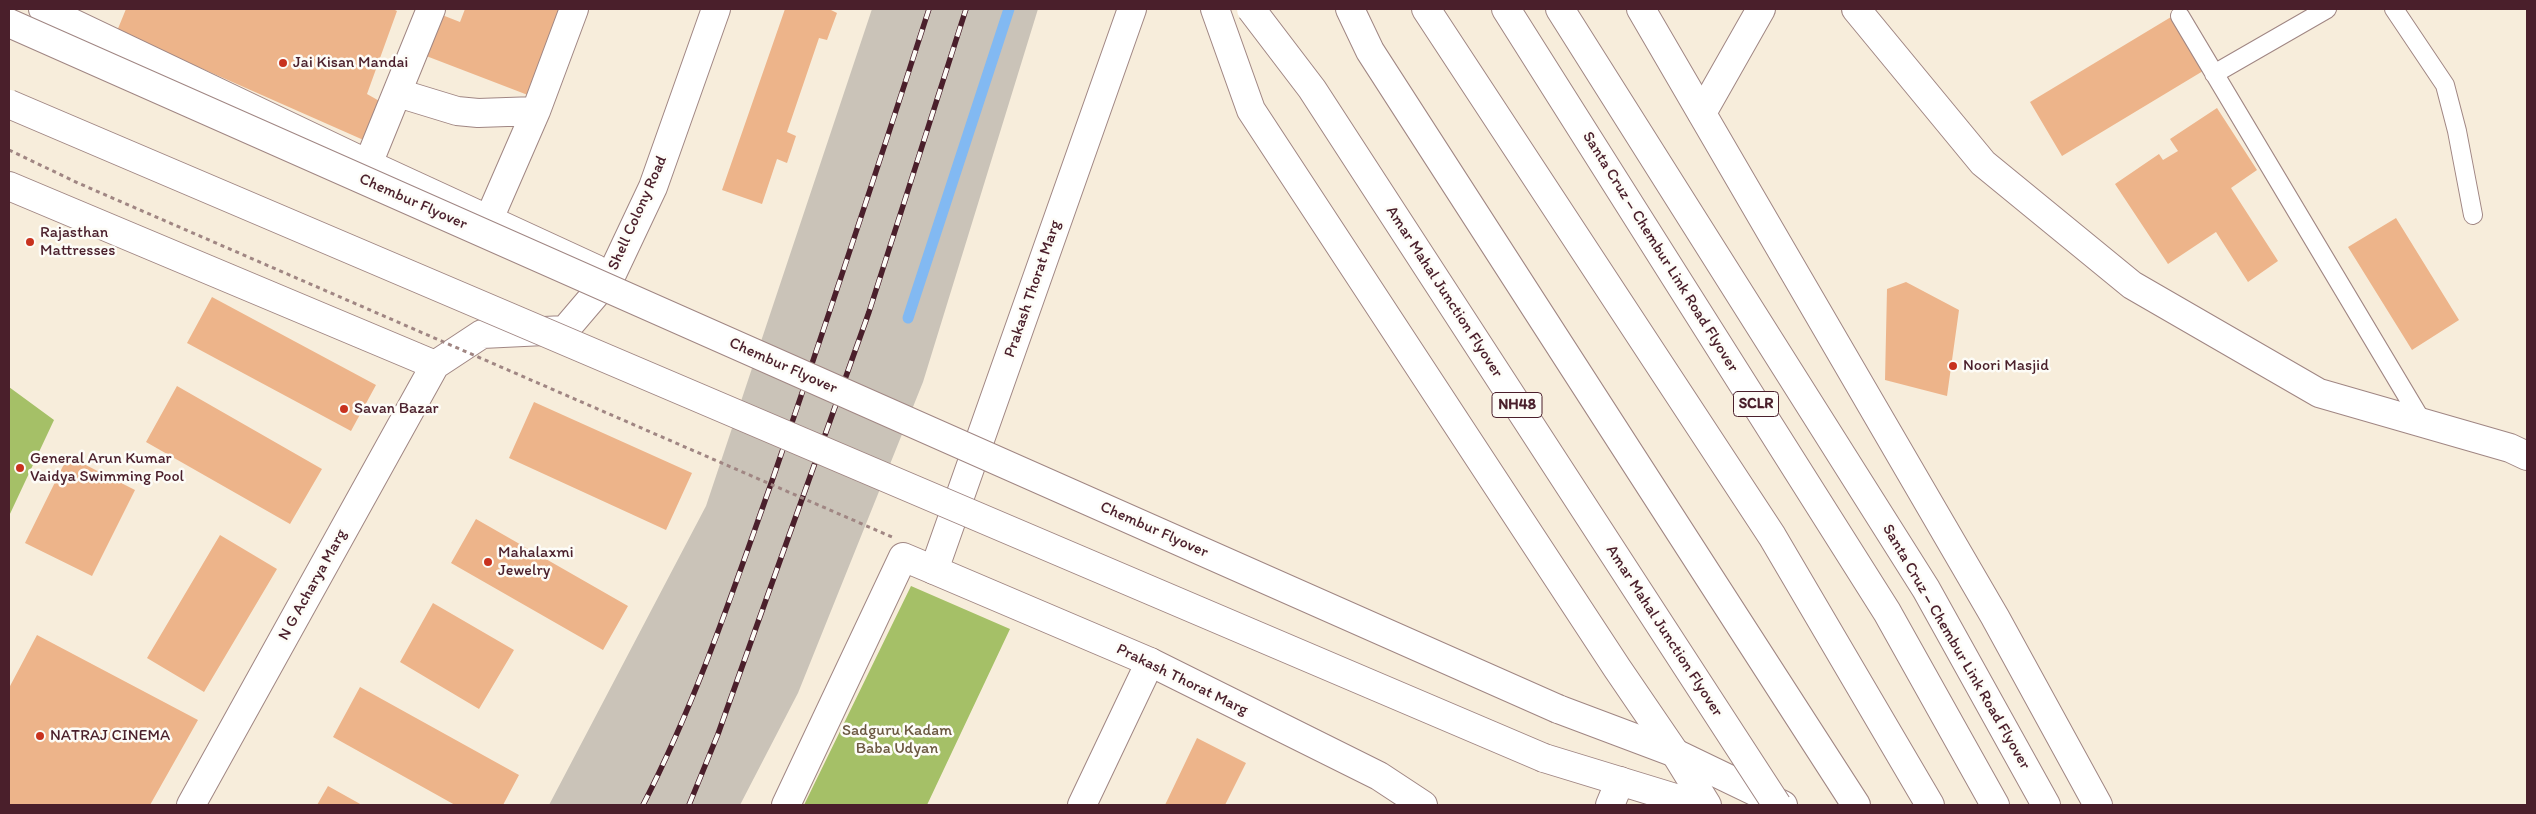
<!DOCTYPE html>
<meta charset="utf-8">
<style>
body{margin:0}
#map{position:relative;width:2536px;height:814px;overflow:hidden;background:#f7eddb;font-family:Itim,sans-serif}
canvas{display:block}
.frame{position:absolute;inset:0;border:10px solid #4a1f2b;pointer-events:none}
</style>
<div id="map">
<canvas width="2536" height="814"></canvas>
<div class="frame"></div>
</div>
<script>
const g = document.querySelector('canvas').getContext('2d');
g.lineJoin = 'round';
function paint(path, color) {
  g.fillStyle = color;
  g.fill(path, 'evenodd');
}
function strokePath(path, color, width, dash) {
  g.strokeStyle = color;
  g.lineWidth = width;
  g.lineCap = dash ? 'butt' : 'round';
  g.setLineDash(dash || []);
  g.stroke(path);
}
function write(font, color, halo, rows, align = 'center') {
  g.font = font + ' Itim,sans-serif';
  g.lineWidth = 5;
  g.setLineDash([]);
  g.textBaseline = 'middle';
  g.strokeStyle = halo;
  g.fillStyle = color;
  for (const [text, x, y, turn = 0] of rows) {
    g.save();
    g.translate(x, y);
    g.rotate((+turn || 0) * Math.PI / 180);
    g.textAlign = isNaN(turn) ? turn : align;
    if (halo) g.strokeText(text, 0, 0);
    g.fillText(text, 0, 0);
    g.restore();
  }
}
paint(new Path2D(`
 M872,9H1038L923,382L798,693L740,805H549L706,506Z`), '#cac3b8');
paint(new Path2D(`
 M9,387L54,420L9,516Z
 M911,586L1010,629L927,805H804Z`), '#a5c067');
strokePath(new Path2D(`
 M908,318L1009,9`), '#82b9f2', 11);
paint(new Path2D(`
 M126,9H393L397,11L367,94L390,107L368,142L117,31Z
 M465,9H567L533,97L421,54L437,13L460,22Z
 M785,9H829L837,13L827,40L819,38L787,132L796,136L787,163L777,159L762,204L722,190Z
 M2171,17L2203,71L2062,156L2030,102Z
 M2217,108L2257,170L2231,188L2278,261L2248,282L2216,232L2168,264L2115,184L2159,154L2163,160L2178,151L2170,139Z
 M2396,218L2459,320L2412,350L2348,247Z
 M1906,282L1959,310L1947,396L1885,380L1887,289Z
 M212,297L376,385L351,431L187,343Z
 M177,386L322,469L290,524L146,442Z
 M534,402L692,473L666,530L509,458Z
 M68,456L135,490L92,576L25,543Z
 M476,519L628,606L603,650L451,563Z
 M220,535L277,569L204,692L147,658Z
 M433,603L514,650L479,709L400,662Z
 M37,635L198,720L150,805H9V688Z
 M360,687L519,775L503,805H455L333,737Z
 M1197,738L1246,763L1225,805H1165Z
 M328,786L362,805H317Z`), '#edb48a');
const service = new Path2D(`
 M2394,9L2445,85L2457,131L2473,215
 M2180,16L2423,423
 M2214,74L2327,9`);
const minor = new Path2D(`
 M1856,9L1983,163L2132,285L2319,393L2510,448L2527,456
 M398,93L457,111L478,113L536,111
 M1702,113L1761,9
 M368,164L431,9
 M489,219L536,111L574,9
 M786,805L903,557L934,570
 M1082,805L1150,662`);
const tertiary = new Path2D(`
 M43,9L368,164L596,269
 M1132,9L934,570L1150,662L1379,776L1423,805
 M1641,9L1995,617L2098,805
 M9,186L435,365
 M191,805L435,365L482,334L565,330L611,276L653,187L716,9`);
const secondary = new Path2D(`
 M1558,709L1675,753L1783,805
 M1544,758L1698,805`);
const trunk = new Path2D(`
 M1215,9L1251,110L1617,668L1675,753L1707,805
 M1350,9L1370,51L1856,805
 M1426,9L1772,536L1930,805
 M1506,9L1887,612L1995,805
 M1560,9L1926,589L2046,805
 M1610,805L1620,781`);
strokePath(service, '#a08683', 20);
strokePath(minor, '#a08683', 30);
strokePath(tertiary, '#a08683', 30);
strokePath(secondary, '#a08683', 30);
strokePath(trunk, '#a08683', 30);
strokePath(service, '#fff', 18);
strokePath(minor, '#fff', 28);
strokePath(tertiary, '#fff', 28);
strokePath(secondary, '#fff', 28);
strokePath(trunk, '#fff', 28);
const rail = new Path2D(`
 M643,805C696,702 733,591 772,481C826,324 878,167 929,9
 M689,805L718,734L869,312L966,9`);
strokePath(rail, '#4a1f2b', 5.5);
strokePath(rail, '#fdfcf7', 4, [11]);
const secondaryBridge = new Path2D(`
 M9,23L1558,709
 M9,104L1544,758`);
const trunkBridge = new Path2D(`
 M1251,9L1312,89L1777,805`);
strokePath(secondaryBridge, '#a08683', 30, []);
strokePath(trunkBridge, '#a08683', 30, []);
strokePath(new Path2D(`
 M9,150L78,183L892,537`), '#a08683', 3, [4, 4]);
strokePath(secondaryBridge, '#fff', 28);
strokePath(trunkBridge, '#fff', 28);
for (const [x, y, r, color] of [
 [283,63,5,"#c8321e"],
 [30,242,5,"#c8321e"],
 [1953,366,5,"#c8321e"],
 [344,409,5,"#c8321e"],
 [20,468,5,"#c8321e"],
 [488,562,5,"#c8321e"],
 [40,736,5,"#c8321e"]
]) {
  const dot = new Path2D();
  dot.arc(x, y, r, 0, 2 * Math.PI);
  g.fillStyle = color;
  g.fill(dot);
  strokePath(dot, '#fdfcf7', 2);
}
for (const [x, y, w] of [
 [1756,404,45],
 [1517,405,50]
]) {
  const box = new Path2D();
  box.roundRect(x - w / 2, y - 12.5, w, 25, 4);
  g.fillStyle = '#fdfcf7';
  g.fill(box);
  strokePath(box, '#4a1f2b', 1);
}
write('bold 15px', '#4a1f2b', null, [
 ["SCLR",1756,404],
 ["NH48",1517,405]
]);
write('16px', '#4a1f2b', '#fdfcf7', [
 ["Jai Kisan Mandai",293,63],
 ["Rajasthan",40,233],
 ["Mattresses",40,251],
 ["Noori Masjid",1963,366],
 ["Savan Bazar",354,409],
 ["General Arun Kumar",30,459],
 ["Vaidya Swimming Pool",30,477],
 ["Mahalaxmi",498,553],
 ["Jewelry",498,571],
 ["NATRAJ CINEMA",50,736]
], 'left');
write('16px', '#4a1f2b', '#fdfcf7', [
 ["Chembur Flyover",413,202,24],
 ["Shell Colony Road",638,213,-66],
 ["Santa Cruz – Chembur Link Road Flyover",1660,252,58],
 ["Prakash Thorat Marg",1033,289,-71],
 ["Amar Mahal Junction Flyover",1444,292,57],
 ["Chembur Flyover",783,366,24],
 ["Chembur Flyover",1154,530,24],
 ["N G Acharya Marg",313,585,-61],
 ["Amar Mahal Junction Flyover",1664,631,57],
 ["Santa Cruz – Chembur Link Road Flyover",1956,647,60],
 ["Prakash Thorat Marg",1182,680,26]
]);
write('16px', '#6a5740', '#fdfcf7', [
 ["Sadguru Kadam",897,731],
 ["Baba Udyan",897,749]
]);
</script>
